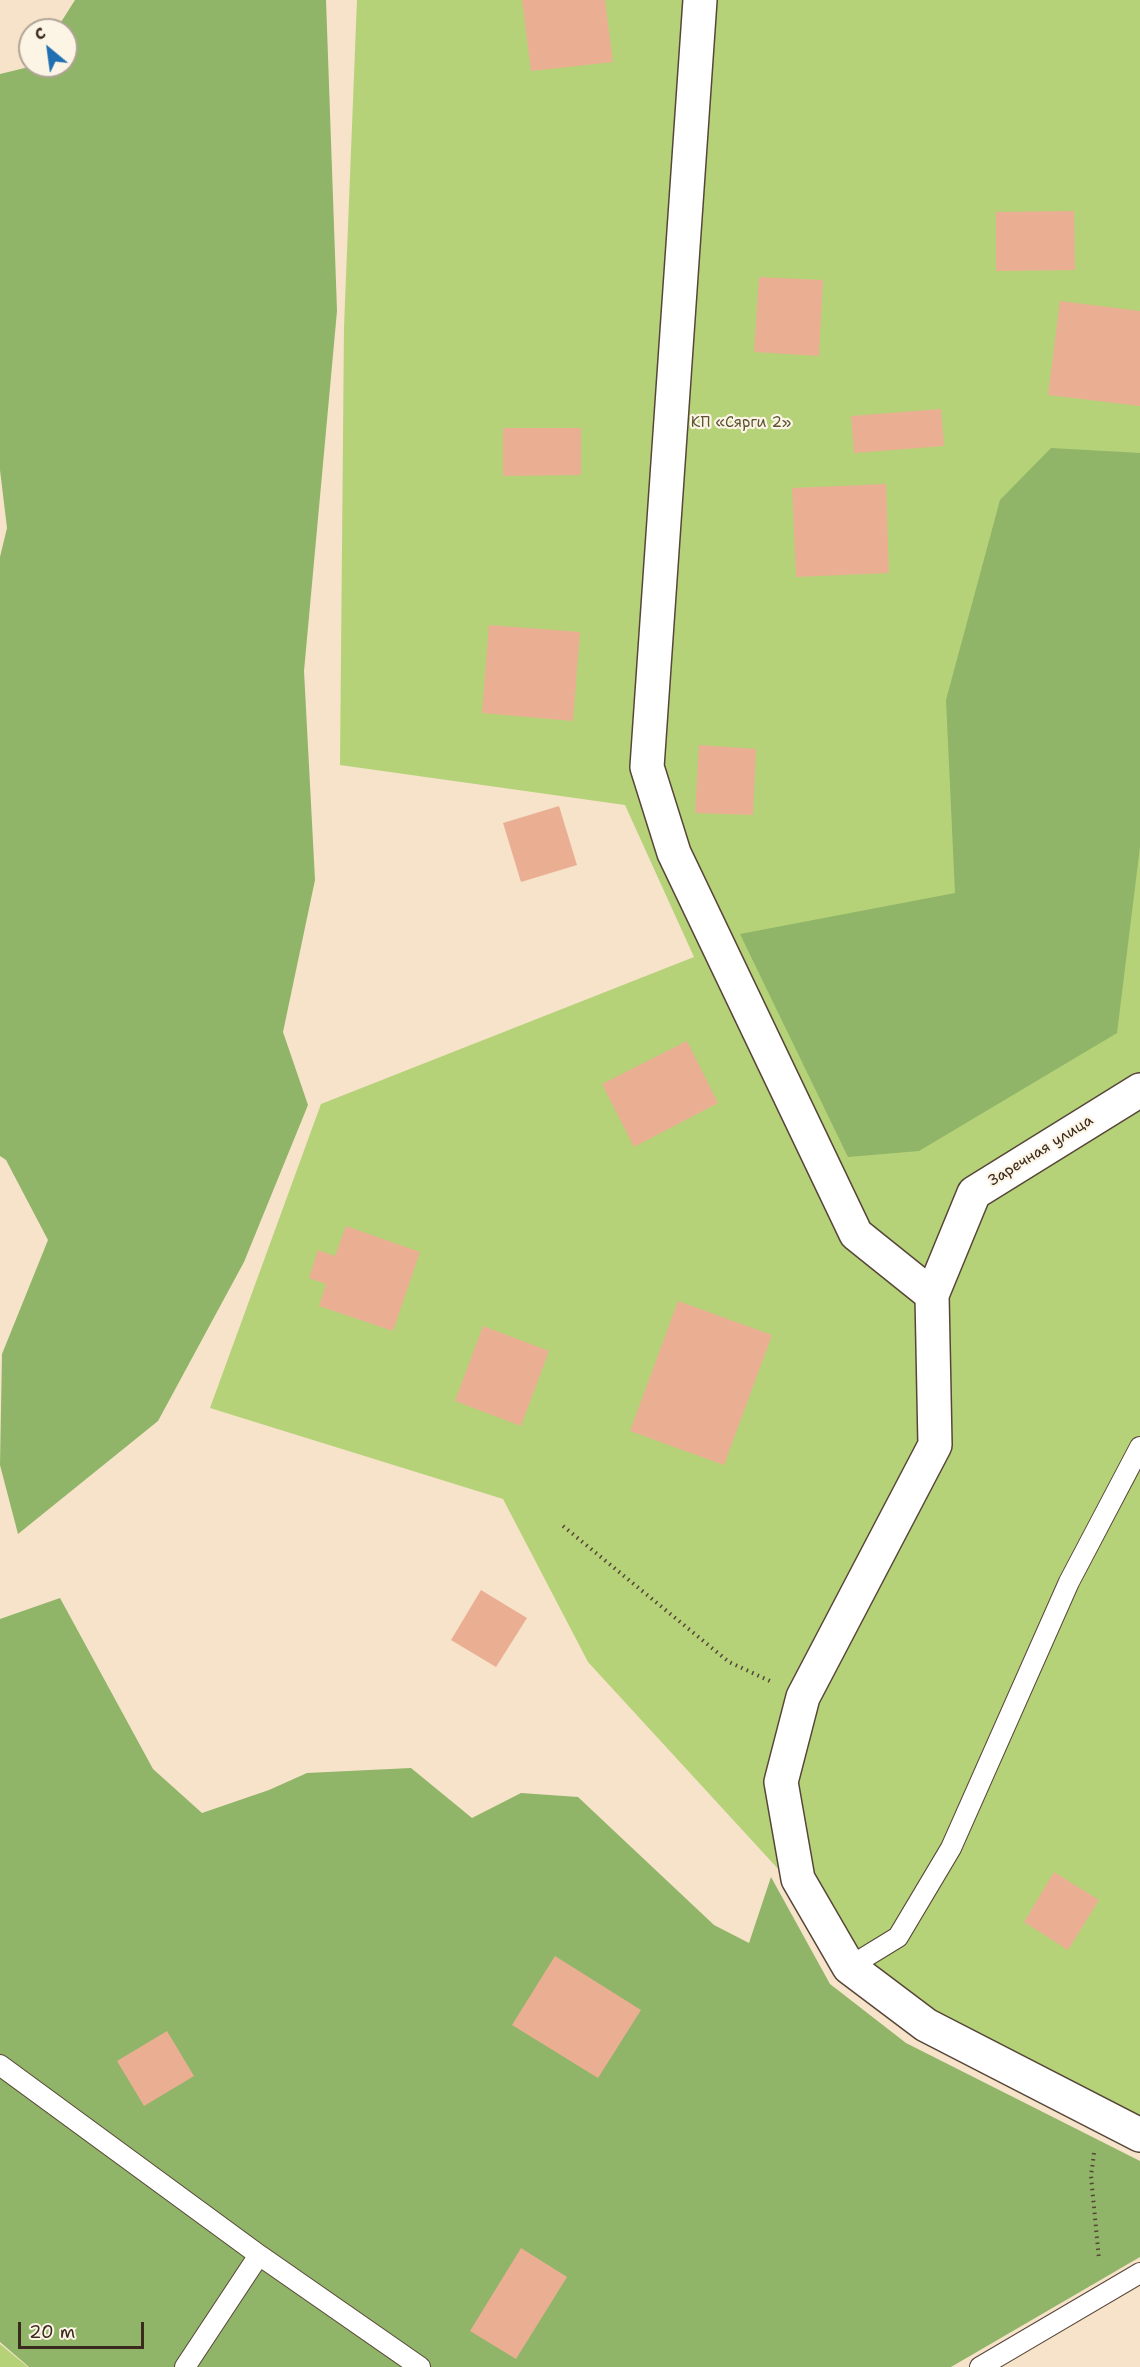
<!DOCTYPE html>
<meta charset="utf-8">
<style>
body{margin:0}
#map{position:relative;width:1140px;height:2367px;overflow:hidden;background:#f6e3ca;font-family:"Shantell Sans",sans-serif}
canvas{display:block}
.north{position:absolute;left:18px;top:18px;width:60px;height:60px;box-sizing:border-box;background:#fcf5e5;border:2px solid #afa495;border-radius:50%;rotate:331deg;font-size:16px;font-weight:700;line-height:24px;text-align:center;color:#3b2a1e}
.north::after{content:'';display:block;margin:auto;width:21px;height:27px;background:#1f6fb2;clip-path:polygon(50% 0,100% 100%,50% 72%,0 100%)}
.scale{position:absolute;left:18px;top:2322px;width:126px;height:27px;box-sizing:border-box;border:3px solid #3b2a1e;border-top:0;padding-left:8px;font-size:18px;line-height:21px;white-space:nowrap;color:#3b2a1e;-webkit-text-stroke:4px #fcf5e5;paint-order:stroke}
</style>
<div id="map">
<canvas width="1140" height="2367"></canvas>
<div class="north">С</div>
<div class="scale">20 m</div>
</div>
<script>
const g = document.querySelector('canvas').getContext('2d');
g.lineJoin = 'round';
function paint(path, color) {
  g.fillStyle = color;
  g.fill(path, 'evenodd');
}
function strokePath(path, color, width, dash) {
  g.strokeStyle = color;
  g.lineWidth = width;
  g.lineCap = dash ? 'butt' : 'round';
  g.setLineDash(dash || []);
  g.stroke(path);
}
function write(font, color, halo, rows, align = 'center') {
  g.font = font + ' "Shantell Sans",sans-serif';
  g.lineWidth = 4.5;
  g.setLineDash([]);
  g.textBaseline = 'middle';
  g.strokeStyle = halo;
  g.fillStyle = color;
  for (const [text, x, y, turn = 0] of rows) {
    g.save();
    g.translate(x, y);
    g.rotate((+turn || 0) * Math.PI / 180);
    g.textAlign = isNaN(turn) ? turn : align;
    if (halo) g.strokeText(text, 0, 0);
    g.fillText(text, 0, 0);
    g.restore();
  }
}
paint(new Path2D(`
 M357,0H1140V2148L911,2035L838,1977L780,1871L588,1662L503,1499L210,1408L321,1104L694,957L625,805L340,765L344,327Z
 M0,2344L28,2367H0Z`), '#b5d278');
paint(new Path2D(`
 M75,0H326L337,311L304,671L315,880L283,1032L308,1105L244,1262L158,1421L18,1534L0,1465L2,1354L48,1240L6,1160L0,1156V557L7,528L0,470V74L33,66H66V30H56Z
 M1051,448L1140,453V847L1117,1033L919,1151L848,1157L740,934L955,893L946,700L1000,500Z
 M60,1598L153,1769L202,1813L269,1790L307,1773L411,1768L472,1818L521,1793L578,1797L714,1925L749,1943L771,1877L830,1984L906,2043L1140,2161V2257L951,2367H29L0,2342V1619Z`), '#90b468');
paint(new Path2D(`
 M522,0H605L613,62L531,71Z
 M1074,211L1075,270L996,271V212Z
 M759,277L823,280L819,356L754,352Z
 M1060,301L1140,311V406L1048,395Z
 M941,409L944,446L854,453L851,416Z
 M503,428H581V475L503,476Z
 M886,484L889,573L796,577L792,488Z
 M489,625L580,632L573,721L482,713Z
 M699,745L756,749L753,815L695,813Z
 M559,806L577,865L521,882L503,823Z
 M687,1041L718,1103L634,1147L602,1084Z
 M346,1226L420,1252L393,1331L319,1306L326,1284L309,1278L318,1250L335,1256Z
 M678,1301L772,1335L724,1465L630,1431Z
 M483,1326L549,1351L521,1426L455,1401Z
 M481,1590L527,1618L496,1667L451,1640Z
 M1054,1872L1099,1900L1068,1950L1024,1922Z
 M555,1956L641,2010L598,2078L512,2025Z
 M167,2031L194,2076L144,2106L117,2061Z
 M521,2248L567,2277L516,2359L470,2331Z`), '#eaaf93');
const service = new Path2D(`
 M849,1967L898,1937L951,1848L1069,1582L1140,1447
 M0,2065L259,2255L420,2367
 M185,2367L259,2255
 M980,2367L1140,2273`);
const minor = new Path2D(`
 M700,0L647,767L674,853L856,1234L932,1295
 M1140,1090L974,1193L932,1295L935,1445L803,1697L781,1782L798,1879L849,1967L926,2025L1140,2135`);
strokePath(service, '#574638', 22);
strokePath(minor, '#574638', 36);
strokePath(new Path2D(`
 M563,1526L729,1662L770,1681
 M1094,2153L1091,2176L1099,2259`), '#574638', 4, [1.5, 4.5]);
strokePath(service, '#fff', 20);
strokePath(minor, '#fff', 33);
write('15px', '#5a5434', '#fcf5e5', [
 ["КП «Сярги 2»",741,423]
]);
write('15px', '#3b2a1e', '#fcf5e5', [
 ["Заречная улица",1041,1151,-32]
]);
</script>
